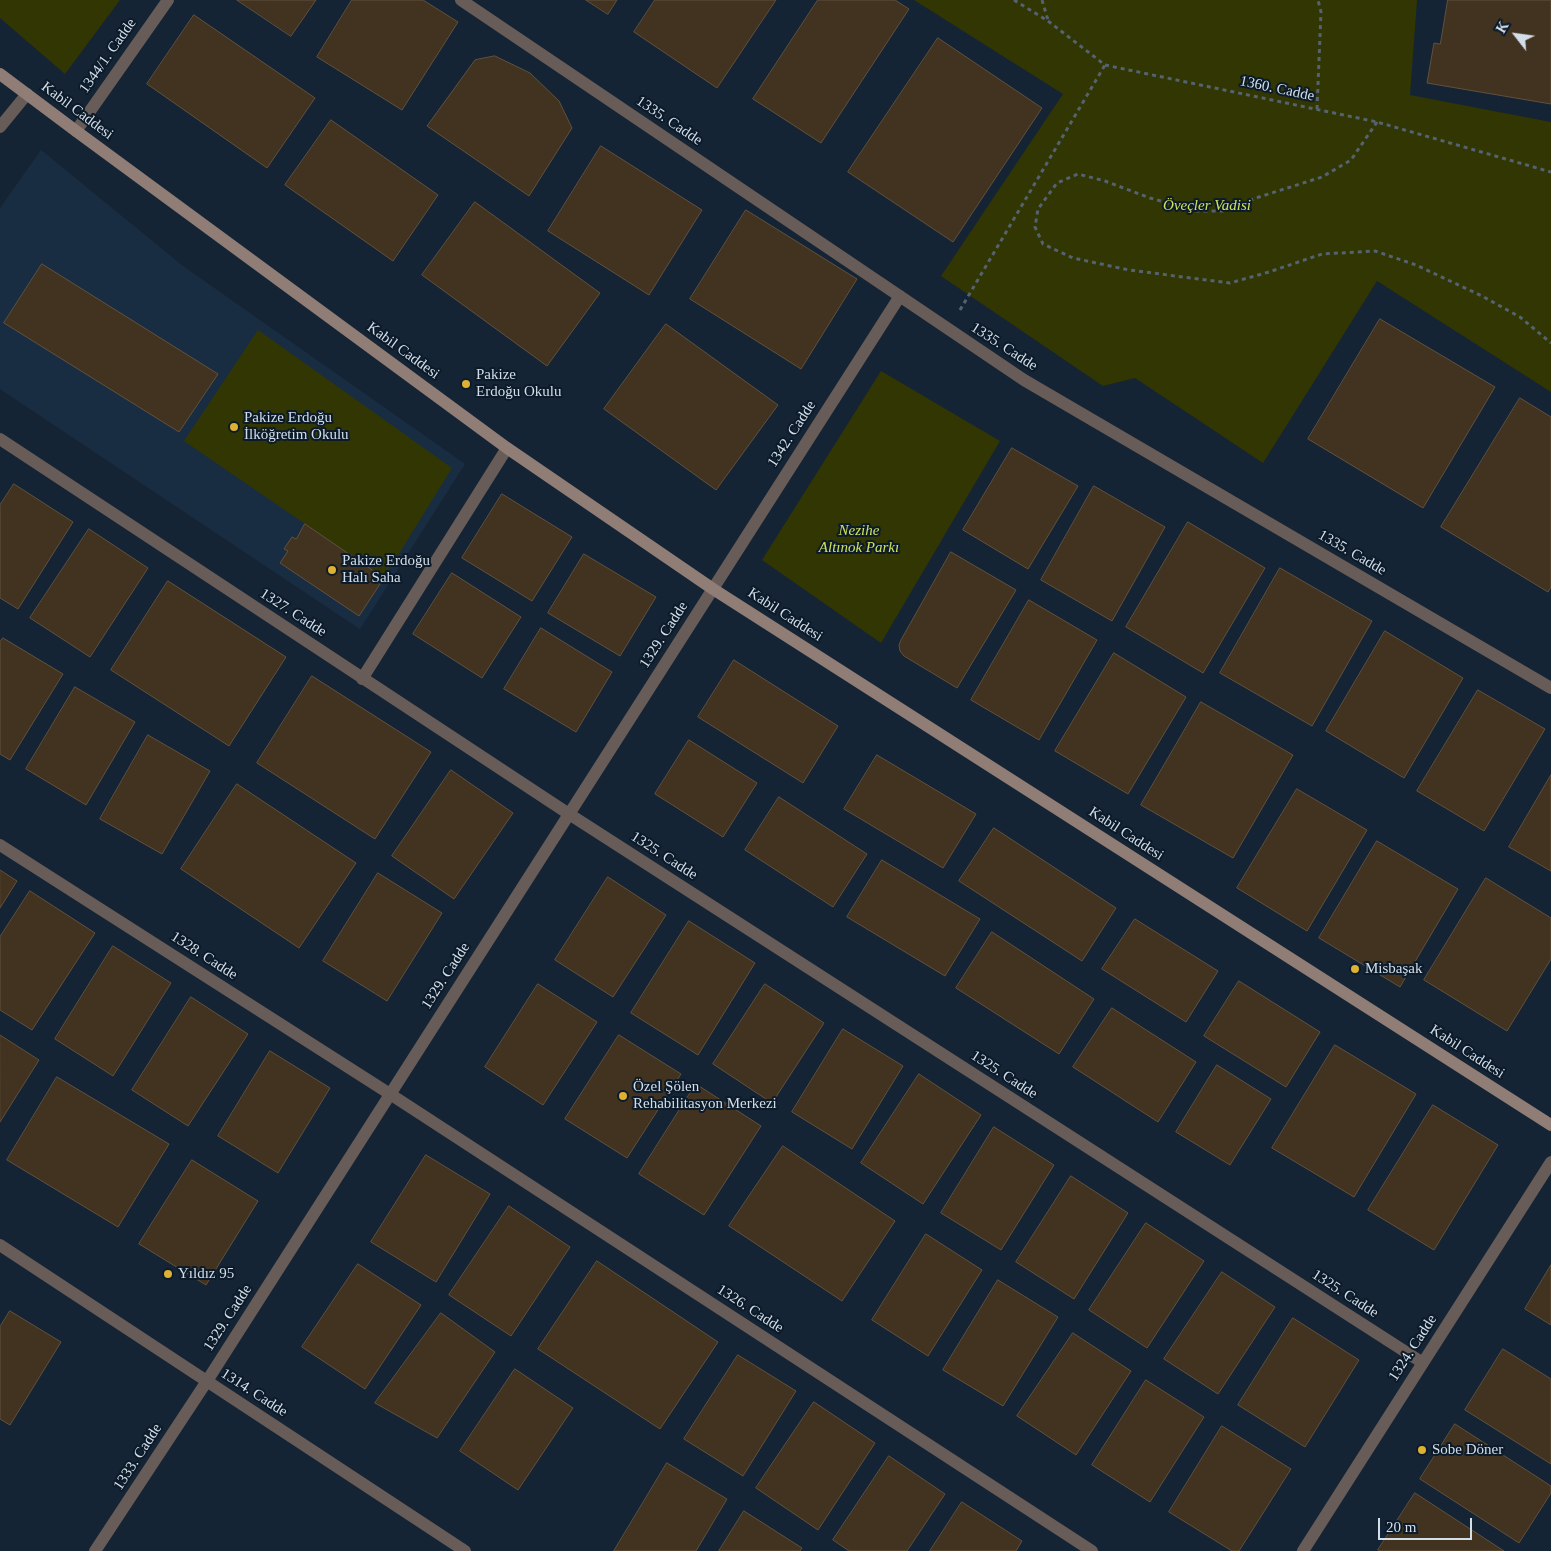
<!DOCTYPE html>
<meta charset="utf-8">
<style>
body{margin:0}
#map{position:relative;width:1551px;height:1551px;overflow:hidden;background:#152434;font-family:"Times New Roman",serif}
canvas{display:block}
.north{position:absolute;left:1491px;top:10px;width:50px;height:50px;-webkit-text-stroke:4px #0c1b2a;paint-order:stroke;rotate:300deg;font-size:14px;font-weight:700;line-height:20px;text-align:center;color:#d4dee9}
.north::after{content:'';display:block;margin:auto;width:18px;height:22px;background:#d4dee9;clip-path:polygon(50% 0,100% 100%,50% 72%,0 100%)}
.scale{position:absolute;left:1378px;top:1518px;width:94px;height:22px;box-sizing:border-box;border:2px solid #d4dee9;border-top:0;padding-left:6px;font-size:15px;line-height:18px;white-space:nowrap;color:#d4dee9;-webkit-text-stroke:4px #0c1b2a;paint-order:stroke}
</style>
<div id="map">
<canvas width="1551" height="1551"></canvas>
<div class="north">K</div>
<div class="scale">20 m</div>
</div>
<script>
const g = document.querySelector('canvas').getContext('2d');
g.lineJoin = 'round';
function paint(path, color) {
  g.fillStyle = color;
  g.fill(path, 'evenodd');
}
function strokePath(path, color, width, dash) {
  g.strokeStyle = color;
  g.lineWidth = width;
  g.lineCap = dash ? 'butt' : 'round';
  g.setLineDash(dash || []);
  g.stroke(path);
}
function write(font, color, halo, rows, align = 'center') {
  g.font = font + ' "Times New Roman",serif';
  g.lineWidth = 4;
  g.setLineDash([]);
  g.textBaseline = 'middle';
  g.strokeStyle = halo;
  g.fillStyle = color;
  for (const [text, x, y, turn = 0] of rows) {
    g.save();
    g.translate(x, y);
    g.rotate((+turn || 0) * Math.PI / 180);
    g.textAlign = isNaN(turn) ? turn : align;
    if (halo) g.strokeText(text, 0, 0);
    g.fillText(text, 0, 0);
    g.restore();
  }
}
paint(new Path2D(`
 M41,150L183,266L465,464L360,629L0,389V208Z`), '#192d42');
paint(new Path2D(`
 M0,0H120L65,74L0,18Z
 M914,0H1417L1410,95L1551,122V392L1377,281L1263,463L1135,378L1103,386L941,276L1063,94Z
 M258,330L452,468L384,578L184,441Z
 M881,371L1000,441L881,643L762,560Z`), '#313603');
const building = new Path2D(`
 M237,0H316L291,36Z
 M352,0H423L458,22L402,110L317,57Z
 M586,0H617L608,14Z
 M655,0H776L717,88L634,32Z
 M818,0H895L909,9L821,143L753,99Z
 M1448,0H1551V104L1427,83L1434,43L1440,44Z
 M194,15L315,98L267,168L147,84Z
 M938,38L1042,108L953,242L848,172Z
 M495,56L530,73L559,101L572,128L529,196L427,126L475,60Z
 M331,120L438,195L393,261L285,185Z
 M601,146L702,210L649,295L548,231Z
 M475,202L600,293L547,366L422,275Z
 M746,210L857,279L801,369L690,299Z
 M42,264L218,374L179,432L4,323Z
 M1380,319L1495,387L1423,508L1308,439Z
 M666,324L778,405L716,490L604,409Z
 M1520,398L1551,417V587L1548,592L1441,527Z
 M1012,448L1078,486L1028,569L963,530Z
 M14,484L73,522L18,609L0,598V505Z
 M1094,486L1165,527L1112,621L1041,580Z
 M502,494L572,537L532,601L462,558Z
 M1188,522L1265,568L1203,673L1126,627Z
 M305,524L384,578L359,616L280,563L288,551L284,549L292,537L296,539Z
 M89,529L148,568L90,657L30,618Z
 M951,552L1016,590L957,688L904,656L900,651L899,645L901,640Z
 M584,554L656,597L620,656L548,613Z
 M1280,568L1372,621L1312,726L1220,673Z
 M452,573L521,617L482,678L413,634Z
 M168,581L286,657L229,746L111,670Z
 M1029,600L1097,640L1039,740L971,700Z
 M541,628L612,672L576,732L504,689Z
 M1385,631L1463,678L1404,778L1326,731Z
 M3,638L63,674L10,760L0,754V642Z
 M1114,653L1186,697L1128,794L1055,751Z
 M734,660L838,726L803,783L698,717Z
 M312,676L431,752L375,839L257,763Z
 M75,687L135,722L86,805L26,769Z
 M1478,690L1545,729L1484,831L1417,791Z
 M1201,702L1293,755L1233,858L1141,805Z
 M148,735L210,771L162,854L100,819Z
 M689,740L757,783L723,837L655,794Z
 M877,755L976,814L943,868L844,809Z
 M451,770L513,813L454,899L392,856Z
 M1551,775V871L1509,847Z
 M237,784L356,863L299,948L181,869Z
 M1297,789L1367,830L1307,931L1237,888Z
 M779,797L867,854L833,907L745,850Z
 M994,828L1116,908L1082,961L959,881Z
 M1377,841L1458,889L1400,987L1319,938Z
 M882,860L980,919L945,976L847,917Z
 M0,870L17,881L0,908Z
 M378,873L442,913L387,1001L323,961Z
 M608,877L666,915L613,997L555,960Z
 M1486,878L1551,918V959L1507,1031L1424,980Z
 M30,891L95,933L32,1030L0,1010V937Z
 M1135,919L1218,971L1186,1022L1102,969Z
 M689,921L755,963L698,1055L631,1013Z
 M992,932L1094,999L1059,1054L956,988Z
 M113,946L171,983L113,1076L55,1039Z
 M1239,981L1320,1032L1286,1087L1204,1036Z
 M538,984L597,1022L543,1105L485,1067Z
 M765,984L824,1023L772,1103L713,1064Z
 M191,997L248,1034L188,1126L132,1090Z
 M1112,1008L1196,1062L1158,1122L1073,1067Z
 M843,1029L903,1066L852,1149L792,1112Z
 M0,1035L39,1060L0,1122Z
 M619,1035L681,1074L627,1158L565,1119Z
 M1335,1045L1416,1094L1354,1197L1272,1148Z
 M270,1051L330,1088L278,1173L218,1136Z
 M1217,1065L1271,1099L1230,1165L1176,1132Z
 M919,1074L981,1115L923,1204L861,1163Z
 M57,1077L169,1144L118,1227L7,1160Z
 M696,1084L761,1126L704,1215L639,1174Z
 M1433,1105L1498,1145L1434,1250L1368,1210Z
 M994,1127L1054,1165L1001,1250L941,1213Z
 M783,1146L895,1221L842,1301L729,1226Z
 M426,1155L490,1194L436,1282L371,1242Z
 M192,1160L258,1201L206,1285L139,1244Z
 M1071,1176L1128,1213L1074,1299L1016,1262Z
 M509,1206L570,1247L511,1336L449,1295Z
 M1146,1223L1204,1261L1147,1348L1089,1310Z
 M926,1234L982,1270L928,1356L872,1320Z
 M597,1261L718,1342L660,1429L538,1349Z
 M358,1264L421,1305L365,1389L302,1347Z
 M1551,1265V1325L1525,1309Z
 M1222,1272L1275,1307L1218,1394L1164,1359Z
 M998,1280L1058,1317L1003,1406L943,1370Z
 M10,1311L61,1342L10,1425L0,1419V1327Z
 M441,1313L495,1352L437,1438L375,1403Z
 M1293,1318L1359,1360L1305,1447L1238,1405Z
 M1073,1333L1131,1371L1076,1455L1017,1416Z
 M1503,1349L1551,1379V1464L1465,1410Z
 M738,1355L796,1391L743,1476L684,1439Z
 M515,1369L573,1408L518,1490L460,1451Z
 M1146,1380L1204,1417L1150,1502L1092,1465Z
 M814,1402L875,1443L818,1530L756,1488Z
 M1455,1424L1551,1486V1493L1519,1543L1420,1479Z
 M1222,1426L1291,1469L1239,1551H1232L1169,1512Z
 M889,1456L945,1494L907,1551H849L833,1540Z
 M667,1463L727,1499L696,1551H614Z
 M1415,1493L1504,1551H1380L1378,1550Z
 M962,1502L1022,1541L1016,1551H930Z
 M744,1511L802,1548L800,1551H719Z`);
paint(building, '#423220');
strokePath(building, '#61513e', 1);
strokePath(new Path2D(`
 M1014,0L1048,21L1105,65L1377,122L1551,172
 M1042,0L1048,20
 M1317,109L1321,12L1318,0
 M1377,122L1351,160L1322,177L1256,198L1226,211H1197L1150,198L1105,181L1078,174L1057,183L1038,209L1035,227L1043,244L1073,258L1129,270L1230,283L1269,272L1322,254L1375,251L1416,265L1482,296L1520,317L1551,343
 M960,310L1105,65`), '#556270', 3, [4, 4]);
strokePath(new Path2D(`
 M461,0L1024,380L1551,688
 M0,127L27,94
 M76,131L168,0
 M0,439L569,814L1423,1363
 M362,679L507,448
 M0,845L390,1094L1092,1551
 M0,1245L465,1551
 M95,1551L207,1381L900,296
 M1303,1551L1551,1162`), '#685c58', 12);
strokePath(new Path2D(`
 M0,74L76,131L507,448L713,589L1551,1125`), '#8f7d76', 12);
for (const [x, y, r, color] of [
 [466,384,5,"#deb133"],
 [234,427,5,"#deb133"],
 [332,570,5,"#deb133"],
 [1355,969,5,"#deb133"],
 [623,1096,5,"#deb133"],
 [168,1274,5,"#deb133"],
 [1422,1450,5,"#deb133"]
]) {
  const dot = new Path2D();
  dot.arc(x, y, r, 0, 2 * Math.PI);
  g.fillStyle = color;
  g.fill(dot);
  strokePath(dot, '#0c1b2a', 2);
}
write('15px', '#d4dee9', '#0c1b2a', [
 ["1344/1. Cadde",108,56,-55],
 ["1360. Cadde",1277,89,12],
 ["Kabil Caddesi",77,111,37],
 ["1335. Cadde",669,121,34],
 ["1335. Cadde",1004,347,33],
 ["Kabil Caddesi",403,351,36],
 ["1342. Cadde",792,434,-57],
 ["1335. Cadde",1352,553,30],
 ["1327. Cadde",293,613,33],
 ["Kabil Caddesi",785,615,33],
 ["1329. Cadde",664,635,-57],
 ["Kabil Caddesi",1126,834,33],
 ["1325. Cadde",664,856,33],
 ["1328. Cadde",204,956,33],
 ["1329. Cadde",446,976,-57],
 ["Kabil Caddesi",1467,1052,33],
 ["1325. Cadde",1004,1075,33],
 ["1325. Cadde",1345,1294,33],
 ["1326. Cadde",750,1309,33],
 ["1329. Cadde",228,1318,-57],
 ["1324. Cadde",1413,1348,-57],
 ["1314. Cadde",254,1393,33],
 ["1333. Cadde",138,1457,-57]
]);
write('italic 15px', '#d1e25b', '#0c1b2a', [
 ["Öveçler Vadisi",1207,206],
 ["Nezihe",859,531],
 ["Altınok Parkı",859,548]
]);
write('15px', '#d4dee9', '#0c1b2a', [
 ["Pakize",476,375],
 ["Erdoğu Okulu",476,392],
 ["Pakize Erdoğu",244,418],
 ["İlköğretim Okulu",244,435],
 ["Pakize Erdoğu",342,561],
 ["Halı Saha",342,578],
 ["Misbaşak",1365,969],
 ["Özel Şölen",633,1087],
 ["Rehabilitasyon Merkezi",633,1104],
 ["Yıldız 95",178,1274],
 ["Sobe Döner",1432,1450]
], 'left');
</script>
